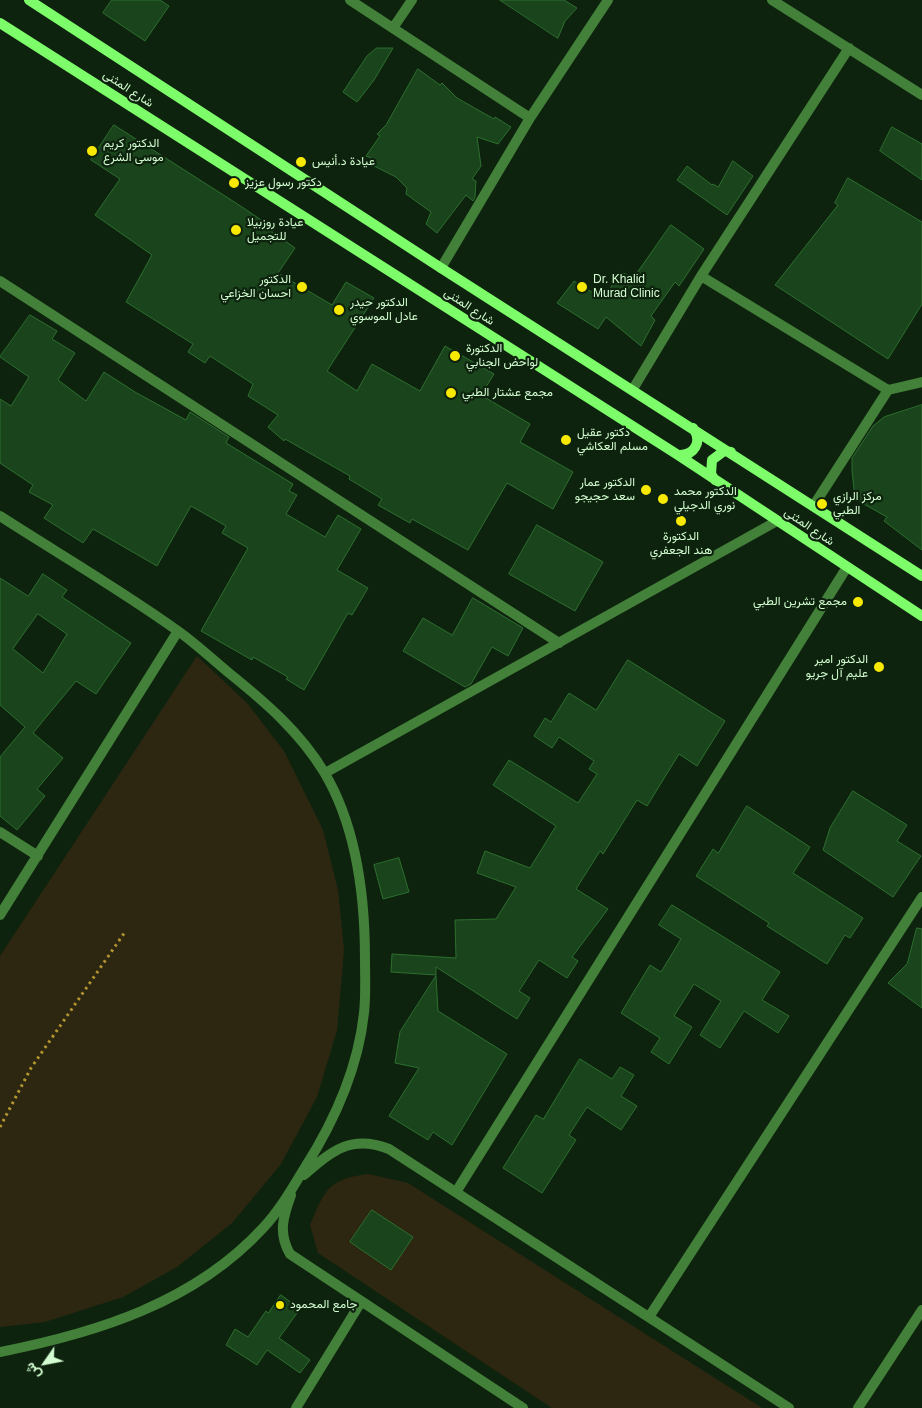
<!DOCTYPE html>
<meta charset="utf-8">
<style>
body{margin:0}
#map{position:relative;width:922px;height:1408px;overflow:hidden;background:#0e230e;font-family:Arial,Vazirmatn,sans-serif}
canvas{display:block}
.north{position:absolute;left:20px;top:1338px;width:50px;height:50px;-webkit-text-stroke:4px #0e230e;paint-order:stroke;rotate:237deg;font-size:14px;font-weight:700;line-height:20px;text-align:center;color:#d3fed1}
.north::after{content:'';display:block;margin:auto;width:18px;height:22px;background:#d3fed1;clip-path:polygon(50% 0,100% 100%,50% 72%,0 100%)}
</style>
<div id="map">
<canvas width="922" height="1408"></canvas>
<div class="north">ش</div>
</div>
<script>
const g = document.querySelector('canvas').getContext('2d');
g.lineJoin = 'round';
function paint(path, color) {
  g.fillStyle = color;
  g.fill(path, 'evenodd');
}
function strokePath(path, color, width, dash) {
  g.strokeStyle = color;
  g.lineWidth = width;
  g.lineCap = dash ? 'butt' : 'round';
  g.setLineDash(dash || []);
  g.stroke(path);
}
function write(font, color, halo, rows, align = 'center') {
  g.font = font + ' Arial,Vazirmatn,sans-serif';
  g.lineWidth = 4.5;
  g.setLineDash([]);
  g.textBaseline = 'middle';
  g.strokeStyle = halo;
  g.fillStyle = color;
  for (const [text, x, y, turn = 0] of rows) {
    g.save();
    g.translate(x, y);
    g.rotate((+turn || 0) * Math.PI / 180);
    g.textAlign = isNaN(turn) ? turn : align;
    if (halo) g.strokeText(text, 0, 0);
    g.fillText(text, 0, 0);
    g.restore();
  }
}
paint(new Path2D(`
 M197,656L247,703L284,751L323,830L338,890L344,950L337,1030L317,1097L281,1164L232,1223L177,1267L123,1297L45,1322L0,1327V956Z
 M368,1174L408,1183L762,1408H552L318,1253L310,1225C325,1190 328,1179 368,1174Z`), '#2d2711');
const building = new Path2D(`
 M112,0H160L169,6L145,41L103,13Z
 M500,0H564L577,8L565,21L558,38Z
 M377,48H393L374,80L357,102L343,92L367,56Z
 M418,69L440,85L442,83L457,98L494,119L495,117L511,127L498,144L477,137L481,166L472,179L476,181L475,197L473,201L466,195L437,233L426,224L431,212L406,194L407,188L396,177L370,164L374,159L366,156L380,136L377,134L386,125Z
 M114,125L239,205L273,228L271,231L295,248L278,273L332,305L346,282L374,298L327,371L357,391L372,364L420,391L445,346L494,374L481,395L530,424L520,442L573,472L553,509L507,483L468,550L412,519L410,523L378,505L382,499L349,479L350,476L285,439L284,441L268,427L278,415L248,396L253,384L210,356L205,363L188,352L193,344L126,302L152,255L95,215L120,179L91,160Z
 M892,127L922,144V180L880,151Z
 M733,161L753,176L727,215L677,180L687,166L712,185L713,184L718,187Z
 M848,178L922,222V304L888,359L775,285L838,205L835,203Z
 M671,225L704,249L679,286L675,282L651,316L655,320L641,346L606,317L598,329L557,303L574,281L603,299L621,272L633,278Z
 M30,315L57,331L52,339L75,353L58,380L86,401L104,372L135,392L186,420L190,412L229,437L226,443L293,484L289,491L297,495L286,514L325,537L338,515L361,529L337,570L368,588L352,615L348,613L304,690L286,679L288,677L253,657L252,660L201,631L248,548L222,533L226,526L191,506L157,566L93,529L83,543L44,518L53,505L29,492L33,485L0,463V399L11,406L29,377L0,357Z
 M922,405V550L884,521L887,517L855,499L852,470V458L873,426L884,417Z
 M537,525L603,562L575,611L509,574Z
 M43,574L67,590L62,597L131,643L96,694L76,681L33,733L63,758L37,789L45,796L17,830L0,816V757L25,727L0,705V578L28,596ZM38,614L67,634L43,673L13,649Z
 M473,598L523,628L508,656L492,647L471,684L465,687L403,651L423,618L452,635Z
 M628,660L725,721L697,766L679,754L647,806L637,800L603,854L600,851L576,889L608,909L572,957L578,961L567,978L539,960L519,991L530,998L517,1019L436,967V975L391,972L392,954L456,958L455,920L496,919L516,887L477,873L485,851L530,868L556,826L493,785L509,760L578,803L597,774L589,769L594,761L559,737L552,748L534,736L545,718L551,722L569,693L596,710Z
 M853,791L907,825L897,841L921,856L893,897L823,850L830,828Z
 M747,806L810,847L793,873L863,918L850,938L845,935L827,964L767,926L769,923L696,876L713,849L718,853Z
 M399,858L409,892L383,899L374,865Z
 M672,905L780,972L762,1000L789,1016L778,1033L744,1011L720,1048L700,1035L721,1001L694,984L674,1016L692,1027L669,1064L651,1052L660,1038L621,1013L650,965L661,972L681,939L659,925Z
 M917,928L922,929V1008L888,983L907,964Z
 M436,976L438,1011L507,1054L452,1145L433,1132L428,1140L389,1116L419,1068L395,1063L400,1032Z
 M580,1059L612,1079L620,1067L634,1075L621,1096L637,1106L621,1130L587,1107L569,1135L576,1140L542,1193L503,1168L536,1115L543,1119Z
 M372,1210L413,1237L391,1270L350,1242Z
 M281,1295L300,1309L279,1338L310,1360L300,1373L267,1350L257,1365L226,1345L235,1329L248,1337L266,1311L268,1313Z`);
paint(building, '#1a441c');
strokePath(building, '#2d6f2f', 1);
strokePath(new Path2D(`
 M0,1127L31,1068L125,932`), '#b39630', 3, [2.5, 4]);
strokePath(new Path2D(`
 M350,0L530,118
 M772,0L922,95
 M393,28L412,0
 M441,268L530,118L608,0
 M701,276L888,390L922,382
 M0,281L559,643
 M633,389L701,276L849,48
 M814,505L888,390
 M0,516C59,554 121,590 178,631C195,643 212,659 229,673C265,702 300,732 324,772C357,827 365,896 365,959C365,977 366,995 364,1013C358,1069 334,1122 304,1169C292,1189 279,1211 263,1228C194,1303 96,1333 0,1352
 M325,773L777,521
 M0,832L38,856
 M0,915L178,631
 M304,1175C332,1151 351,1134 389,1149L789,1408
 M456,1192L847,567
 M291,1195C283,1217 278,1233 290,1254L523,1408
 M649,1317L922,897
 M296,1408L361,1302
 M858,1408L922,1310`), '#43813a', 10);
strokePath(new Path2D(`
 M29,0L441,268L922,576
 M0,23L678,455L922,616
 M678,455C694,456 703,442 693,428
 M715,480L711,474L712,460L724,451L731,452`), '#7dfd69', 10);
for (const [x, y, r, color] of [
 [92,151,6,"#f8e903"],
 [301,162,6,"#f8e903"],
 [234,183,6,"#f8e903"],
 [236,230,6,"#f8e903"],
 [302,287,6,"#f8e903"],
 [582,287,6,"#f8e903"],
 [339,310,6,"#f8e903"],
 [455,356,6,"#f8e903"],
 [451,393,6,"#f8e903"],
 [566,440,6,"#f8e903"],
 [646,490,6,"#f8e903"],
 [663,499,6,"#f8e903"],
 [822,504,6,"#f8e903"],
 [681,521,6,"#f8e903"],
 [858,602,6,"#f8e903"],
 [879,667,6,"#f8e903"],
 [280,1305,5,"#f8e903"]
]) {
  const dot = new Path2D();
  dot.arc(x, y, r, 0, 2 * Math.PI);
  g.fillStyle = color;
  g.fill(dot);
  strokePath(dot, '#0e230e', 2);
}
write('12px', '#d3fed1', '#0e230e', [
 ["شارع المثنى",128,89,33],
 ["شارع المثنى",469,307,33],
 ["شارع المثنى",809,527,34]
]);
write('12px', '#d3fed1', '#0e230e', [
 ["الدكتور كريم",103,144],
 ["موسى الشرع",103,158],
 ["عيادة د.أنيس",312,162],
 ["دكتور رسول عزيز",245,183],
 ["عيادة روزبيلا",247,223],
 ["للتجميل",247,237],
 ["الدكتور",291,280,"right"],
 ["احسان الخزاعي",291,294,"right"],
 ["Dr. Khalid",593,280],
 ["Murad Clinic",593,294],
 ["الدكتور حيدر",350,303],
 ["عادل الموسوي",350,317],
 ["الدكتورة",466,349],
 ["لواحض الجنابي",466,363],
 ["مجمع عشتار الطبي",462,393],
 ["دكتور عقيل",577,433],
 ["مسلم العكاشي",577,447],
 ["الدكتور عمار",635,483,"right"],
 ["سعد حجيجو",635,497,"right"],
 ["الدكتور محمد",674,492],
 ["نوري الدجيلي",674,506],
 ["مركز الرازي",833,497],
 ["الطبي",833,511],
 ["الدكتورة",681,537,"center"],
 ["هند الجعفري",681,551,"center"],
 ["مجمع تشرين الطبي",847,602,"right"],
 ["الدكتور امير",868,660,"right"],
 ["عليم آل جريو",868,674,"right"],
 ["جامع المحمود",290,1305]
], 'left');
</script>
